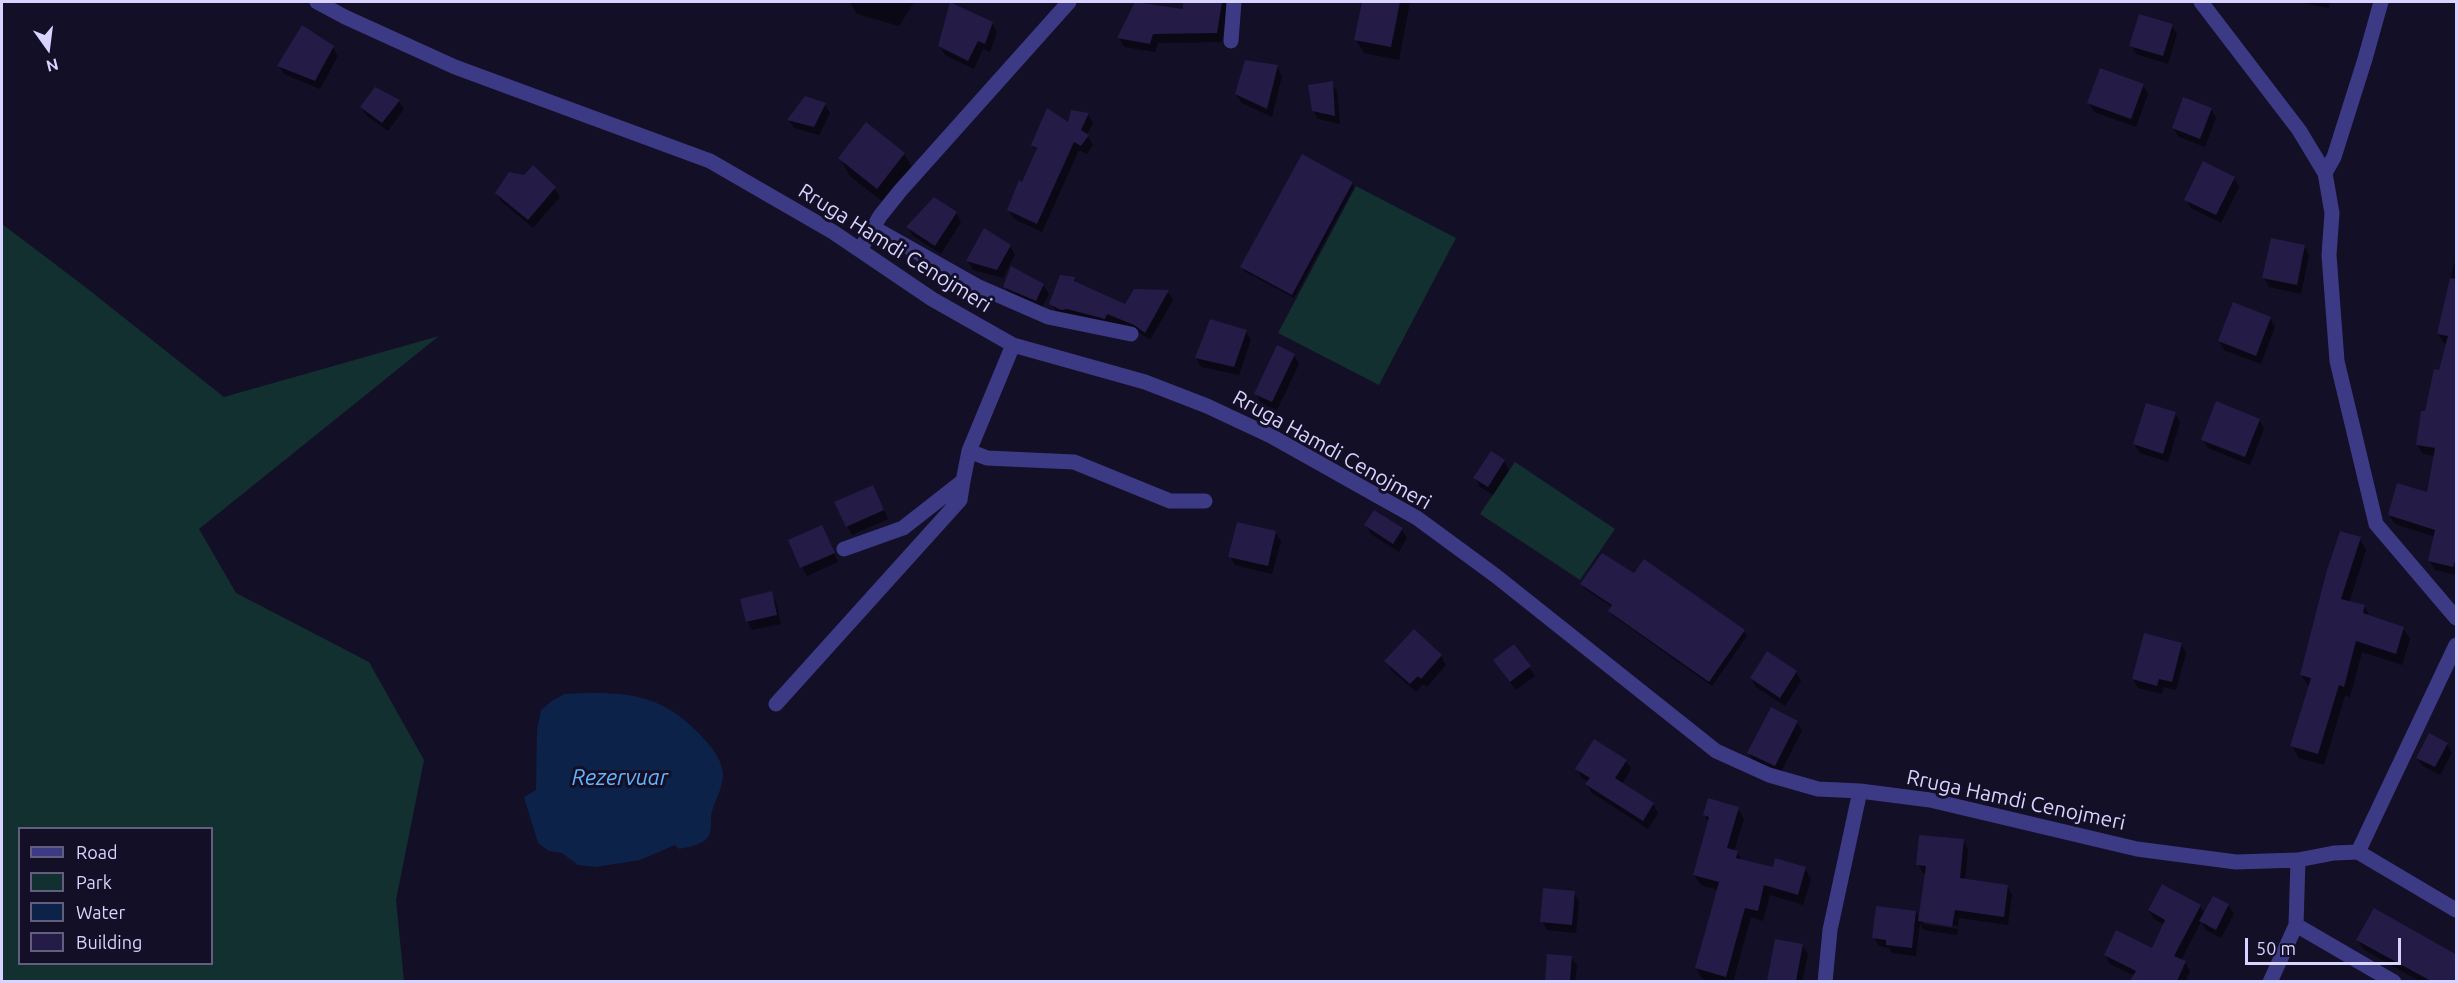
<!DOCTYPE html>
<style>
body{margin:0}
#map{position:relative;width:2458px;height:983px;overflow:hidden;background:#130f26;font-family:Ubuntu,sans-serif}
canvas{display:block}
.frame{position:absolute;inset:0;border:3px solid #d9d4ff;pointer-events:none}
.legend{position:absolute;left:18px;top:827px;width:195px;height:138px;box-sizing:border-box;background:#130f26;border:2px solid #625e7d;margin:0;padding:8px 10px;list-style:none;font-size:18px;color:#d9d4ff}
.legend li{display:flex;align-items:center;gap:12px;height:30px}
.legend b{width:30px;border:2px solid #625e7d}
.north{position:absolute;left:18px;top:18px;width:60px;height:60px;-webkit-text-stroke:4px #130f26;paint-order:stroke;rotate:166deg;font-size:16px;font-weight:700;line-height:24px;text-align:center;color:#d9d4ff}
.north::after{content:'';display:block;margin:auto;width:21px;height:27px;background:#d9d4ff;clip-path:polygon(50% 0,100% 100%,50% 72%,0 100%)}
.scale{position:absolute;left:2245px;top:938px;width:156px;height:27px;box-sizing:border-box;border:3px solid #d9d4ff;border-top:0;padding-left:8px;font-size:18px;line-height:21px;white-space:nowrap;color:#d9d4ff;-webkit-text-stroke:4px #130f26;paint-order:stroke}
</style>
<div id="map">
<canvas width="2458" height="983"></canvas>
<div class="frame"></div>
<ul class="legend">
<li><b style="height:8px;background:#3d3a85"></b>Road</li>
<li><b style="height:16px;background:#12302f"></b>Park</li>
<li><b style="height:16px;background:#0c2248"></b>Water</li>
<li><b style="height:16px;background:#241b47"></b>Building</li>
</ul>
<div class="north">N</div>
<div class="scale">50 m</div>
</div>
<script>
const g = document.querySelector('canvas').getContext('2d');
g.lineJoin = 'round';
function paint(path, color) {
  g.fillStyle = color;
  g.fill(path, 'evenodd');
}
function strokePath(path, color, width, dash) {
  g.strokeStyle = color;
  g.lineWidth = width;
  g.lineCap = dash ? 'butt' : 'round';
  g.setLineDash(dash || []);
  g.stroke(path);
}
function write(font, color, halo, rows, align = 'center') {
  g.font = font + ' Ubuntu,sans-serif';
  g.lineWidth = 6;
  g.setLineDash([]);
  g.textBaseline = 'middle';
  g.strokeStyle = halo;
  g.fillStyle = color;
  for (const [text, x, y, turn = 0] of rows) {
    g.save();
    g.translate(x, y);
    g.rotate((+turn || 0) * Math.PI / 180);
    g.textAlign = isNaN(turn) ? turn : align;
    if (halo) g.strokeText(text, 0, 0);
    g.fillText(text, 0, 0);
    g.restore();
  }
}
paint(new Path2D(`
 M1356,186L1456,238L1379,385L1278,333Z
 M2,224L84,286L224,397L439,336L199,529L236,593L369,662L424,760L396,900L404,981H2ZM20,828H212V964H20Z
 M1515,462L1615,529L1580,580L1480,514Z`), '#12302f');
paint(new Path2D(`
 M565,694C624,691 663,692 705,740C714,750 723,762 723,776C722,789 716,799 712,811C710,818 712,826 710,833C706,845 689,847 679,849L675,845L640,860L596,867L578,865L562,853L549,851L538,843L524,797L536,790L537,730L541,710L553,700Z`), '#0c2248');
paint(new Path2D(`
 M850,2H914L899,26L857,14Z
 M952,2L992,23L997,32L990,52L983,49L974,69L945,55L940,46Z
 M1185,2H1228L1222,42L1158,43L1155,52L1124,47L1119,38L1184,11Z
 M1363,2H1410L1399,60L1364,53L1356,40Z
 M2298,2H2330L2329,8Z
 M2172,26L2177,34L2168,64L2136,54L2131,45Z
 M333,47L338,56L320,89L284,74L279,66Z
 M1277,67L1282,76L1272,117L1242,103L1236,94Z
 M1332,83L1337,92L1340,124L1318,119L1313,110Z
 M2143,85L2148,94L2136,127L2094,112L2089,103Z
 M399,101L404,109L388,131L367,116L361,107Z
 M825,105L830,113L819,135L794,128L789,120Z
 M2211,109L2216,118L2205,147L2179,137L2173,128Z
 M1088,114L1093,123L1087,135L1093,145L1087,154L1079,150L1042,232L1014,219L1009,210L1037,152L1033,145Z
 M866,124L904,154L915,172L888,206L850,176L840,158Z
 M524,176L554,188L560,197L533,228L502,202L496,193Z
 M2234,178L2239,187L2221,223L2191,208L2186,200Z
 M1352,183L1354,187L1294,298L1244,271L1242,267Z
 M956,213L961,222L941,254L913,236L908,227Z
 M1010,246L1015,255L1003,278L973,270L968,261Z
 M2304,246L2309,255L2301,294L2269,287L2264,278Z
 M2454,263H2456V575L2435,570L2429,560L2435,537L2395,524L2389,515L2428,494L2435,456L2423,454L2417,445L2447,344L2444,343L2438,334Z
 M1012,268L1043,285L1049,294L1041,309L1010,296L1005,287Z
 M1074,278L1077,284L1125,306L1135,291L1168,292L1173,300L1150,340L1140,333L1111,322L1110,327L1056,312L1051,303Z
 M2270,318L2275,327L2261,364L2224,350L2219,341Z
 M1211,321L1246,331L1251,340L1239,375L1201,367L1196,358Z
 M1294,355L1299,364L1277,410L1261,403L1256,394Z
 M2175,413L2180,422L2168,462L2140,453L2134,444Z
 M2259,420L2264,429L2250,465L2208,448L2202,439Z
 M1504,461L1509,470L1493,495L1480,487L1475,478Z
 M877,495L888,519L852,535L847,526Z
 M1375,512L1402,530L1407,538L1399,552L1371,534L1366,525Z
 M1275,532L1281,541L1272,574L1235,565L1230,556Z
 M827,536L838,562L807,576L802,567Z
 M2360,539L2366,550L2349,603L2364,606L2370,617L2403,628L2410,639L2402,665L2362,652L2350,697L2345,696L2324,765L2299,758L2292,746L2309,687L2301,675Z
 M1645,561L1744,631L1747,636L1712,686L1612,615L1610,611L1612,607L1585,589L1582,584L1634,575Z
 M771,593L776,602L781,624L752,630L747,621Z
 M1414,631L1441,656L1446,665L1427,687L1423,684L1416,692L1391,670L1386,662Z
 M2181,644L2186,653L2176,690L2164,687L2162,694L2138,688L2133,679Z
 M1514,646L1535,676L1516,690L1500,669Z
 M1796,672L1801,681L1785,706L1756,687L1751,678Z
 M1797,722L1802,731L1780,774L1754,762L1749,753Z
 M2447,744L2452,753L2440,775L2423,766L2417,758Z
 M1626,761L1631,769L1622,784L1653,804L1658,813L1648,829L1592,793L1587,785L1589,782L1582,778L1577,769Z
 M1738,809L1744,819L1734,851L1737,852L1742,861L1774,869L1805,868L1811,879L1803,905L1770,895L1763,921L1751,917L1733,982H1713L1702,979L1696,968L1718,890L1701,885L1694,875L1709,823L1704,815Z
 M1963,841L1968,850L1965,881L2007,886L2012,895L2008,925L1959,918L1958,926L1923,921V924L1958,929L1957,935L1924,930L1920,923L1916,956L1892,953L1889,948L1879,946L1873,937L1916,912L1920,919L1926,874L1923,873L1918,864Z
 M1574,893L1579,902L1576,933L1547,930L1542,921Z
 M2213,898L2228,905L2234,914L2221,938L2206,930L2201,922L2181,960L2185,962L2190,971L2185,982H2132L2135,976L2110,964L2105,955L2153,950L2165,925L2154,919L2149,910L2200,906L2205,914Z
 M1777,940L1802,945L1808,954L1802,982H1769Z
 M2358,940L2456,956V982H2421L2363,949Z
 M1548,955L1571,957L1577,966L1575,982H1546Z`), '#0007');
paint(new Path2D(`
 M950,2L993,22L985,44L978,41L968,61L938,46Z
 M1135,2L1183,9V2H1222L1217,33L1153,34L1150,44L1117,38Z
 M1362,2H1400L1391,47L1354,40Z
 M2139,14L2173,24L2163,56L2129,46Z
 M302,25L334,46L315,81L277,66Z
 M1245,60L1278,65L1267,109L1235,94Z
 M2100,68L2144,84L2131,119L2087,103Z
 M1333,81L1335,116L1312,111L1308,85Z
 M375,87L400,100L382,123L360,107Z
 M805,96L826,103L814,127L787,120Z
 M2183,97L2212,108L2200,139L2172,128Z
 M1047,108L1068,122L1071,110L1089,113L1081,130L1089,135L1081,146L1074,142L1037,224L1007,210L1019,180L1022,182L1037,148L1031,145Z
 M866,122L905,153L877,189L838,158Z
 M1302,154L1353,182L1292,295L1240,267Z
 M2203,161L2235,177L2216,215L2184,200Z
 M533,165L556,187L528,220L495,193L509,172L524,175Z
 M934,197L957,212L935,246L906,227Z
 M984,228L1011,245L997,270L966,261Z
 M2271,238L2305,245L2297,285L2262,278Z
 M1011,266L1044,284L1036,301L1003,287Z
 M1060,275L1075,277L1074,281L1125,304L1134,289L1169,290L1145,333L1134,325L1107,314L1105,319L1067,309L1061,310L1049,304Z
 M2450,278L2457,279V555L2453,567L2428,561L2435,530L2388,515L2397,483L2427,492L2435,448L2416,445L2421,411H2425L2434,369L2439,370L2448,336L2437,334Z
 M2233,302L2271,317L2256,356L2218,341Z
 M1210,319L1247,330L1234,367L1195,358Z
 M1277,345L1295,354L1272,402L1254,394Z
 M2216,401L2260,419L2245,457L2201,440Z
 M2146,403L2176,412L2163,454L2133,444Z
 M1491,451L1505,460L1488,487L1473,478Z
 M873,485L884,510L846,527L834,502Z
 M1374,510L1403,528L1393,544L1364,525Z
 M1237,522L1276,531L1268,566L1228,557Z
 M822,525L835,553L800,568L788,540Z
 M2340,531L2361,537L2341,599L2365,605L2363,613L2404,627L2396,654L2356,641L2344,687L2339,685L2318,754L2290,746L2311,678L2300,675L2327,570Z
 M1602,553L1634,573L1644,559L1745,630L1709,682L1608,611L1612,605L1580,584Z
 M772,591L777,615L746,622L740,599Z
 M1414,629L1442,655L1421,679L1418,676L1410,684L1384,661Z
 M2144,633L2182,643L2172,682L2159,679L2157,686L2132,679Z
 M1514,644L1531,666L1510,682L1493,660Z
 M1767,651L1797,671L1780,698L1750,678Z
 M1771,707L1798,721L1775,766L1747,753Z
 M2429,733L2448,743L2435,767L2416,758Z
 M1594,739L1627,760L1615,778L1654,803L1643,821L1585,784L1590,778L1575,769Z
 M1708,798L1739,807L1727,848L1738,851L1736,858L1773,867L1775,858L1806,867L1798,895L1764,885L1758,911L1745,908L1726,977L1695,968L1719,882L1693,875L1709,817L1703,815Z
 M1919,835L1964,839L1960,878L2008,885L2004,917L1955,910L1952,927L1918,921L1926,866L1916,865Z
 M2162,884L2201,905L2174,956L2186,961L2177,981H2130L2136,971L2104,955L2116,930L2152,948L2165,920L2148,910Z
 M1543,888L1575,891L1572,925L1540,922Z
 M2213,896L2229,904L2216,930L2199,921Z
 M1876,906L1916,911L1912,948L1886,945V940L1872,938Z
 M2374,908L2457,955V981H2431L2356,940Z
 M1775,939L1803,944L1796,981H1767Z
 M1547,954L1572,956L1570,981H1545Z`), '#241b47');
strokePath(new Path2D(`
 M317,2L345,17L455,67L710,161L833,232L932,299L1013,345L1145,382L1207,406L1271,436L1417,518L1496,576L1716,751L1769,775L1818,789L1860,791L1930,800L2137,849L2236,862L2298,860L2334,853L2358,852L2456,910
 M2201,2L2299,130L2325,173L2332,213L2329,255L2337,361L2376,524L2456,618
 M1231,41L1234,2
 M2325,173L2334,157L2365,59L2381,2
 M874,228L977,286L1048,317L1131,334
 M860,250L880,216L900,191L1069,2
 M969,451L987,458L1074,462L1170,501H1205
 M844,549L903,528L963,481L969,451L1013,345
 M776,704L960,500L963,481
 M2358,852L2456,645
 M2296,925L2394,982
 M1825,982L1830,930L1860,791
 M2270,982L2296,925L2298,860`), '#3d3a85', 15);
write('21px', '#d9d4ff', '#130f26', [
 ["Rruga Hamdi Cenojmeri",895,248,32],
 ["Rruga Hamdi Cenojmeri",1332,450,29],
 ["Rruga Hamdi Cenojmeri",2016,800,12]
]);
write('italic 22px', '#62b6ff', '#130f26', [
 ["Rezervuar",620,778]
]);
</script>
